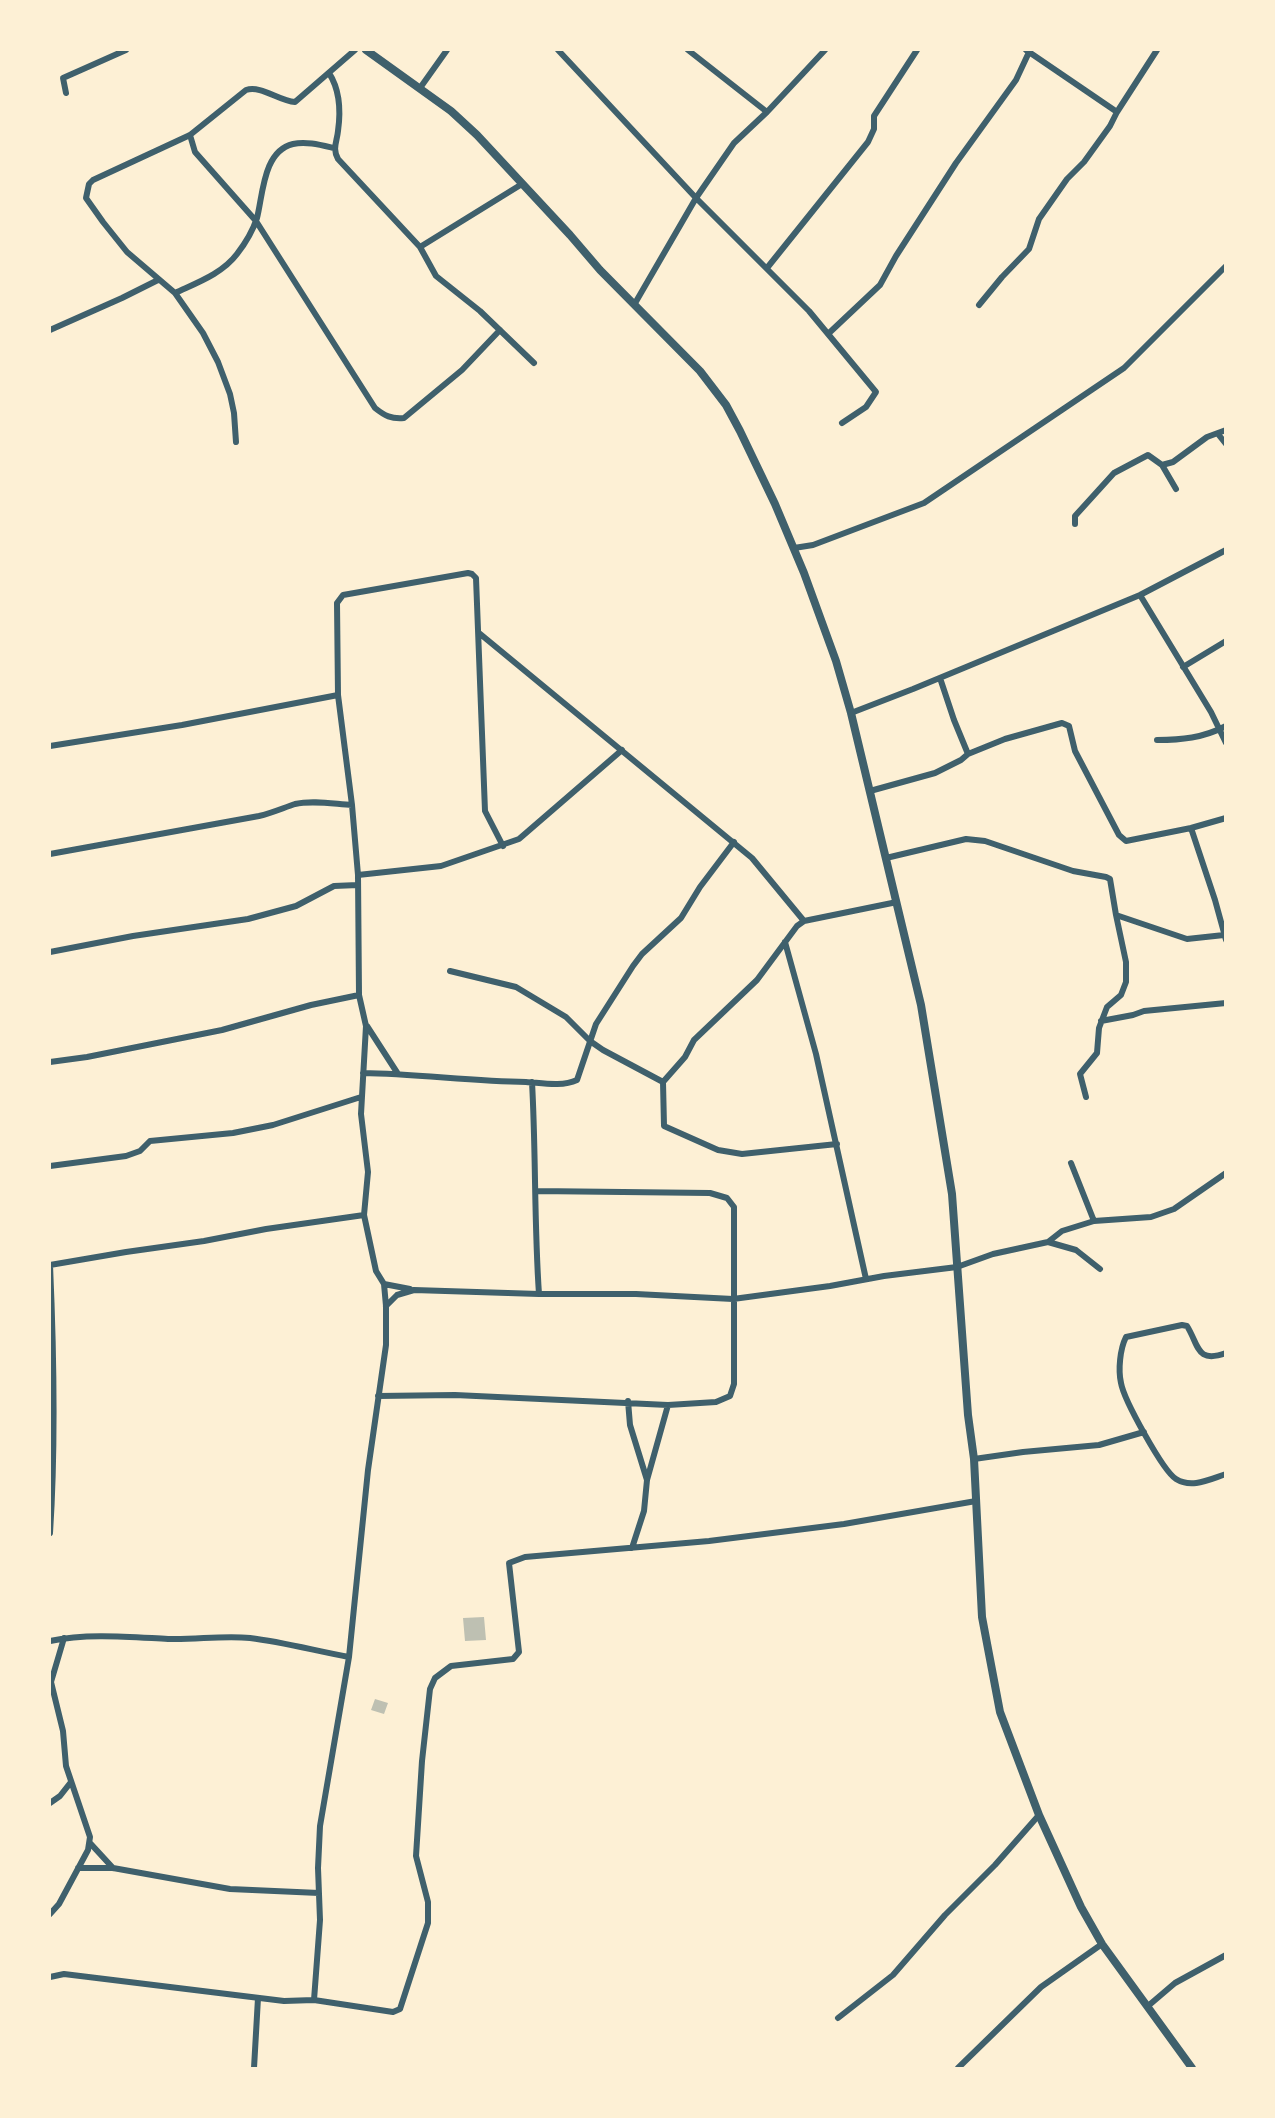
<!DOCTYPE html>
<style>
body{margin:0}
#map{position:relative;width:1275px;height:2118px;overflow:hidden;background:#fdf0d5;font-family:"Asap Condensed",sans-serif}
canvas{display:block}
.frame{position:absolute;inset:0;border:51px solid #fdf0d5;pointer-events:none}
</style>
<div id="map">
<canvas width="1275" height="2118"></canvas>
<div class="frame"></div>
</div>
<script>
const g = document.querySelector('canvas').getContext('2d');
g.lineJoin = 'round';
function paint(path, color) {
  g.fillStyle = color;
  g.fill(path, 'evenodd');
}
function strokePath(path, color, width, dash) {
  g.strokeStyle = color;
  g.lineWidth = width;
  g.lineCap = dash ? 'butt' : 'round';
  g.setLineDash(dash || []);
  g.stroke(path);
}
paint(new Path2D(`
 M484,1617L486,1640L465,1641L463,1618Z
 M375,1699L388,1703L384,1714L371,1710Z`), '#bec0b2');
strokePath(new Path2D(`
 M558,50L696,198L809,311L876,392L866,407L842,423
 M688,50L767,112
 M329,73C340,90 341,110 338,131C337,142 332,148 338,159L420,247L436,276L480,311L534,363
 M420,88L447,50
 M66,93L63,78L126,50
 M1117,112L1157,50
 M190,135L195,152L256,221L375,408C385,416 391,419 404,418L462,370L500,330
 M420,247L522,184
 M767,268L868,142L874,129V116L917,50
 M175,293C196,283 222,274 237,254C244,245 253,230 257,218C263,195 263,151 293,144C306,141 321,145 334,148
 M634,305L696,198L734,143L767,112L825,50
 M979,305L1002,277L1029,249L1039,219L1067,179L1084,162L1110,126L1117,112L1026,50
 M50,330L122,298L158,280
 M828,334L880,285L896,256L956,163L1016,80L1030,50
 M1218,434L1226,444
 M236,442L234,413L230,394L218,362L203,333L175,293L127,252L103,222L86,198L89,184L93,180L190,135L246,90C261,85 279,101 295,102L355,50
 M1162,465L1173,462L1207,437L1226,430
 M1075,524V516L1114,473L1148,455L1162,465L1176,489
 M794,548L813,545L924,503L1124,368L1226,266
 M1140,595L1211,712L1226,743
 M479,633L752,858L804,921
 M1183,667L1226,641
 M940,678L954,720L968,754
 M851,713L913,689L1140,595L1226,550
 M1157,740C1181,740 1203,738 1226,726
 M50,746L182,725L338,695
 M870,791L935,773L961,760L968,754L1005,739L1062,723L1069,726L1075,751L1119,835L1126,841L1191,828L1226,818
 M1191,828L1215,900L1226,940
 M50,854L259,816C272,813 283,808 295,804C313,800 334,804 352,805
 M886,858L966,839L985,841L1073,871L1106,877L1110,879L1116,915L1187,939L1224,935
 M358,875L441,866L519,839L622,750
 M785,942L816,1054L866,1279
 M50,952L133,936L248,919L296,906L334,886L358,885
 M450,971L516,987L566,1017L590,1041L603,1050L663,1082L685,1057L694,1040L757,980L797,926L804,921L897,902
 M1101,1021L1133,1015L1144,1011L1226,1003
 M367,1026L398,1074
 M50,1062L87,1057L222,1030L311,1005L359,995
 M363,1073C417,1074 471,1081 526,1082C542,1083 562,1087 577,1080L596,1024L633,966L642,954L681,918L700,887L734,842
 M532,1082C536,1153 534,1223 539,1294
 M663,1082L664,1126L718,1150L742,1154L837,1144
 M1086,1097L1080,1074L1097,1053L1099,1028L1107,1007L1121,995L1126,982V962L1116,915
 M1071,1163L1094,1221
 M50,1166L126,1156L140,1151L150,1141L233,1133L273,1125L361,1097
 M1048,1242L1076,1250L1100,1269
 M50,1265L126,1252L204,1241L266,1229L364,1215
 M384,1284L410,1289
 M386,1306L397,1295L414,1290L539,1294H636L733,1299L830,1286L884,1276L957,1267L993,1254L1048,1242L1062,1231L1094,1221L1151,1217L1174,1209L1226,1173
 M1226,1353C1196,1364 1199,1345 1187,1326L1182,1325L1126,1337C1120,1349 1118,1370 1121,1383C1124,1400 1163,1471 1176,1479C1192,1489 1210,1479 1226,1474
 M378,1396L455,1395L668,1405L716,1402L730,1396L734,1384V1207L727,1198L710,1193L536,1191
 M628,1401L630,1425L647,1480
 M974,1459L1023,1452L1099,1445L1144,1432
 M50,1533C56,1443 54,1355 50,1265
 M632,1548L644,1511L647,1480L668,1405
 M50,1641C88,1633 129,1637 168,1639C196,1640 223,1635 250,1638C283,1642 316,1651 349,1657
 M50,1803L60,1796L71,1782
 M90,1843L113,1868
 M78,1868H113L230,1889L319,1893
 M50,1914L59,1904L88,1850L90,1837L66,1766L63,1731L51,1682L64,1638
 M50,1977L64,1974L284,2001L314,2000L393,2012L400,2009L428,1923V1902L416,1856L422,1761L430,1689L435,1678L451,1666L513,1659L519,1652L509,1563L525,1557L709,1541L844,1524L976,1501
 M314,2000L320,1920L318,1868L320,1826L349,1657L368,1470L386,1345V1306L384,1284L376,1271L364,1215L368,1172L361,1114L366,1026L359,995L358,875L352,805L338,695L337,603L343,595L468,573L472,574L476,578L485,811L503,846
 M1148,2006L1175,1983L1226,1955
 M838,2018L893,1975L945,1915L995,1865L1039,1815
 M254,2068L258,1998
 M958,2068L1041,1987L1102,1944`), '#3f606c', 6);
strokePath(new Path2D(`
 M366,50L451,111L477,135L570,235L600,270L700,371L726,405L740,431L775,504L804,573L836,661L851,713L921,1005L952,1194L968,1415L974,1459L982,1617L1000,1712L1039,1815L1081,1907L1102,1944L1192,2068`), '#3f606c', 8);
</script>
